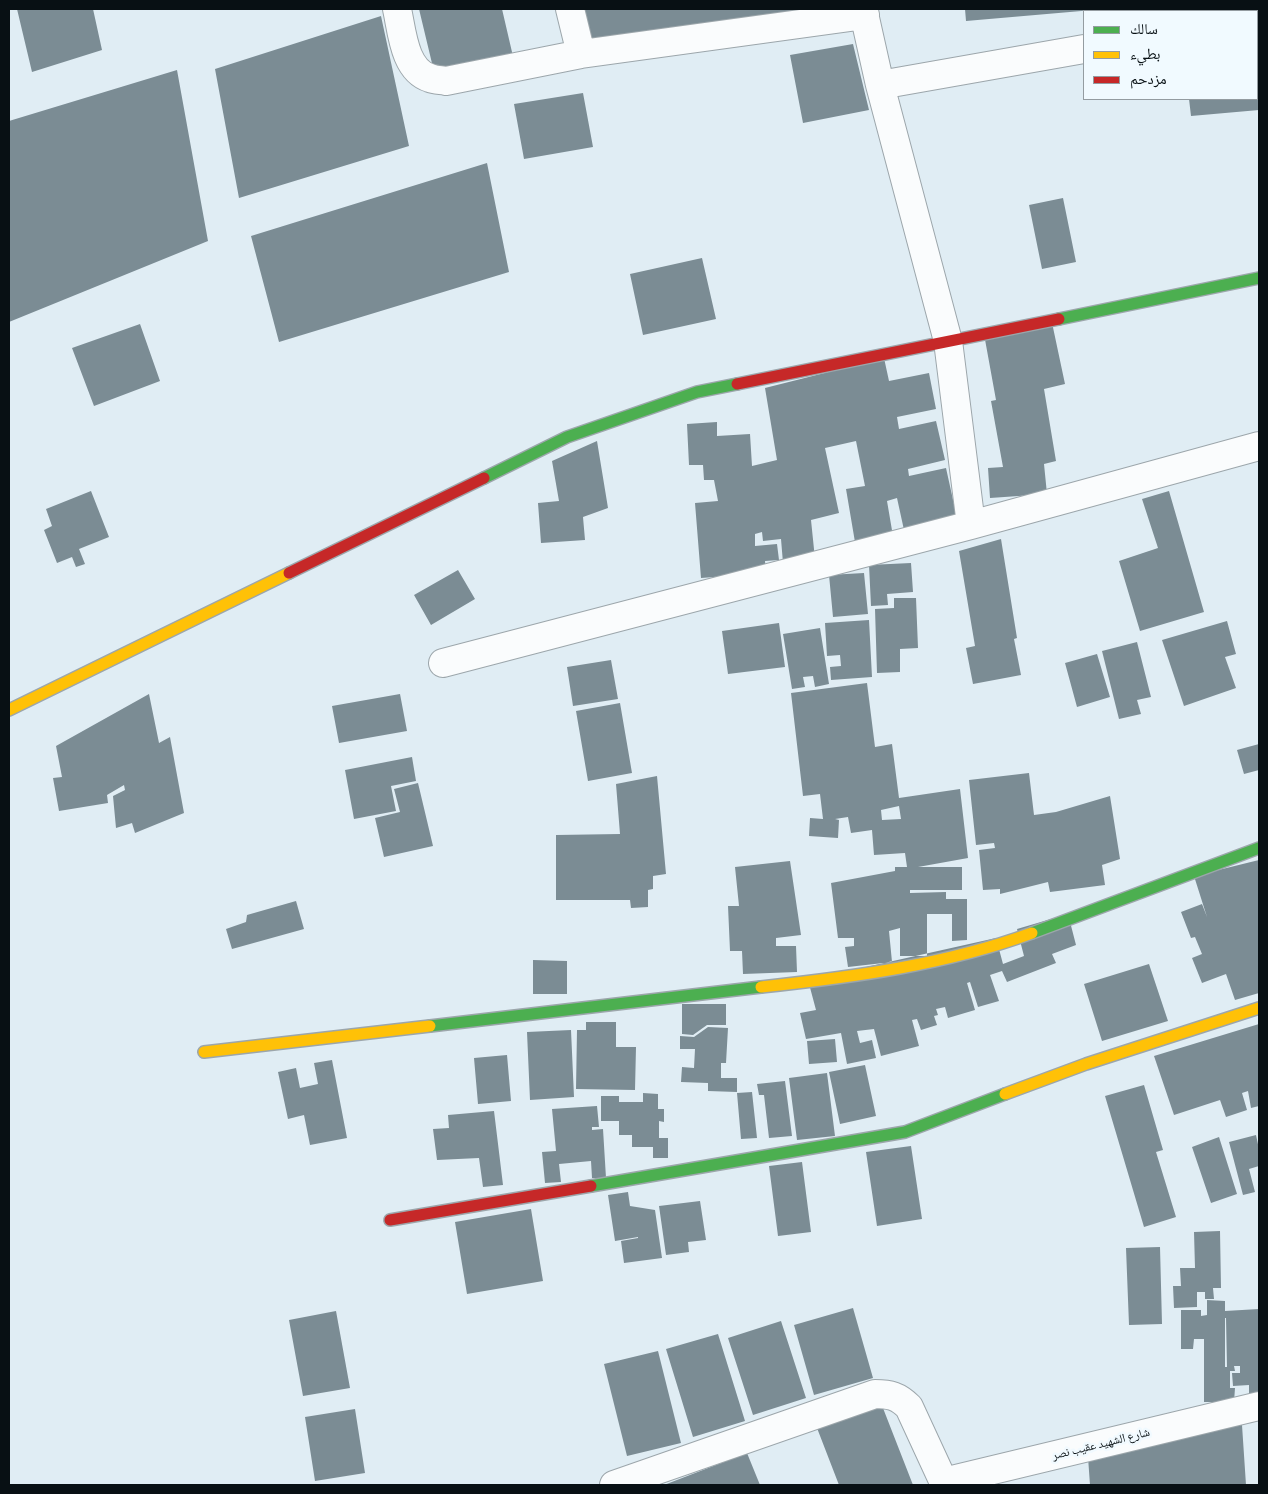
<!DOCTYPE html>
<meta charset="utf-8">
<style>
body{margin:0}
#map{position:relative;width:1268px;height:1494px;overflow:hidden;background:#e0edf4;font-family:Literata,"Noto Naskh Arabic",serif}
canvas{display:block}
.frame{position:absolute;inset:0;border:10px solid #081014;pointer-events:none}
.legend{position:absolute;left:1083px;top:10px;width:175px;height:90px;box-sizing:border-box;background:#f1faff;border:1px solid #949ca1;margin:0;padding:6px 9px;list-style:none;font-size:15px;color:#081014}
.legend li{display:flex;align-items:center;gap:10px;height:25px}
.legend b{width:25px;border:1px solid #949ca1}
</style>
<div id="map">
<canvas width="1268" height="1494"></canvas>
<div class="frame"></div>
<ul class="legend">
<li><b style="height:6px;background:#4caf50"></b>سالك</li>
<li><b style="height:6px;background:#ffc107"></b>بطيء</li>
<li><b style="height:6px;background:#c62828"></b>مزدحم</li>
</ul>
</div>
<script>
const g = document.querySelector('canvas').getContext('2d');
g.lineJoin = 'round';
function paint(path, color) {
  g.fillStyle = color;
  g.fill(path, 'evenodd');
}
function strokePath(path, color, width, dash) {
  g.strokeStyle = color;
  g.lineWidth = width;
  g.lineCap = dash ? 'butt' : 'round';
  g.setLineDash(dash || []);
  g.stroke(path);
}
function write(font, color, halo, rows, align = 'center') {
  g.font = font + ' Literata,"Noto Naskh Arabic",serif';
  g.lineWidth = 5;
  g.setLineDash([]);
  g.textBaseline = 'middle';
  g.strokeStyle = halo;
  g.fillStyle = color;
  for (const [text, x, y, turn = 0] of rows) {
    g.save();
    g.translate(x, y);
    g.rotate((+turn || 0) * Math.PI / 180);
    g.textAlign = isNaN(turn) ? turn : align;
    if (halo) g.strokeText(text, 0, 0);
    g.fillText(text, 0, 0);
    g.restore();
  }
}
paint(new Path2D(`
 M17,9H93L102,50L32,72Z
 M419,9H502L515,65L436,80Z
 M578,9H797V10L588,51Z
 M965,9H1093V10L966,21Z
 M381,16L409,146L239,198L215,69Z
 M853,44L869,110L803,123L790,55Z
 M177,70L208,241L9,322V121Z
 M583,93L593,147L524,159L514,104Z
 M1189,99H1258L1259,110L1191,116Z
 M487,163L509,272L279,342L251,236Z
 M1063,198L1076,262L1042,269L1029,205Z
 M702,258L716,319L643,335L630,274Z
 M1051,318L1065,384L1044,389L1056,461L1044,464L1047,494L990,498L988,468L1003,467L991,401L996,400L984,334Z
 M140,324L160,381L94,406L72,348Z
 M884,358L889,381L929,373L936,409L897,417L899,429L936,421L945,460L908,469L909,476L946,468L957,518L904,530L897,498L887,501L894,542L856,548L846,489L865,486L856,441L825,448L839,513L811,520L815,559L783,563L781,539L763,541L762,532L755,534V546L777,544L779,560L765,561L766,573L701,578L695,503L718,501L714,480H704L703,465H689L687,424L717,422V436L750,434L752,466L777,460L765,388Z
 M597,441L608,508L583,517L585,540L541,543L538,503L559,501L552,461Z
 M91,491L109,537L79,549L85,564L76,567L72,557L57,563L44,530L52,526L46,509Z
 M1169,491L1204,612L1140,631L1119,561L1158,548L1142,499Z
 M1001,539L1017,638L1014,639L1021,675L973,684L966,648L975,646L959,551Z
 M911,563L913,592L887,594L888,605L871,606L869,565Z
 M458,570L475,599L431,625L414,595Z
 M864,573L868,614L833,617L829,575Z
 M894,598H916L918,648L900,649V672L877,673L875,609L894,608Z
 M869,620L872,677L831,680L830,667L841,666L840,655L827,656L825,623Z
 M1227,621L1236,654L1225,657L1236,688L1184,706L1162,640Z
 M779,623L785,667L728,674L722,631Z
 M820,628L829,684L815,687L813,676L803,677L805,687L792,689L783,634Z
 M1137,642L1151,697L1137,700L1141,714L1119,719L1102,651Z
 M1097,654L1110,697L1077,707L1065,663Z
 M611,660L618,699L573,706L567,667Z
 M867,683L875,747L892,744L899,798L960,789L968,858L918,867H962V890H910V893L946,892V899H967V940L952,941V914H927V956H900V928L889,931L892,962L848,967L845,947L854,946V938H838L831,883L895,871V867H907L905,853L874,855L872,830L851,833L848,817L835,819L839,820L838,838L809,836L810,818L823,819L820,794L803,796L791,693ZM899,806L901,819L882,820L881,810Z
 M149,694L159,743L170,737L184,813L135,833L132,823L116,828L113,796L125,790L124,785L107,795L108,803L59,811L53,778L62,777L56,746Z
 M400,694L407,731L339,743L332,706Z
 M620,703L632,773L588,781L576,711Z
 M1259,744V770L1244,774L1237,750Z
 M412,757L416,781L391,786L396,811L354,819L345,770Z
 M1029,773L1034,815L1056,812L1110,796L1120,859L1102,865L1105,885L1050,892L1048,882L1000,894V889L983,890L979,850L995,848L994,843L976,845L969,780Z
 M657,776L666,874L653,876V889L648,890V907L631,908L630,900H556V835L620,834L616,784Z
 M418,783L433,846L384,857L375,818L400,812L394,789Z
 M1259,860V993L1235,1000L1226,974L1202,983L1192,958L1202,954L1195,937L1191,938L1181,912L1202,904L1207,917L1194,876Z
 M790,861L801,935L776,938V946H796L797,972L743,974L742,951H730L728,906H739L735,867Z
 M296,901L304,929L232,949L226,929L246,922L247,915Z
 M1068,914L1076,945L1052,954L1056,963L1007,982L1002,971L990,975L999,1001L978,1007L970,982L967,983L975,1010L948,1018L945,1007L936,1009L938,1015L934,1016L937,1025L921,1030L917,1019L912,1020L919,1046L881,1056L874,1029L857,1031L860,1043L872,1040L876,1058L847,1064L841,1033L806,1039L800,1013L816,1010L808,980L996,938L1003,964L1024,956L1017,929Z
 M533,960L567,961V994H533Z
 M1149,964L1168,1021L1102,1041L1084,984Z
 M682,1004H726V1025H707L693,1035L682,1034Z
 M586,1022H616V1047H636L635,1090L576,1089L577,1030H586Z
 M1259,1024V1106L1251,1108L1248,1091L1242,1093L1247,1110L1226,1117L1220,1100L1174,1115L1154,1056Z
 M708,1027L728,1028L726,1063H721V1078H737V1092L708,1091V1083L681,1082L682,1067L694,1068L695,1049H680V1036L694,1037Z
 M571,1030L574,1097L530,1100L527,1032Z
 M835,1039L837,1062L809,1064L807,1041Z
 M507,1055L511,1101L478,1104L474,1058Z
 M332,1060L347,1138L310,1145L304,1115L288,1119L278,1072L296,1068L300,1088L318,1084L314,1063Z
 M865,1065L876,1116L840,1124L829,1072Z
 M827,1073L835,1136L797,1140L789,1078Z
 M785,1081L792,1136L769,1138L764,1095H759L757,1084Z
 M1144,1085L1163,1150L1156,1152L1176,1217L1144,1227L1105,1096Z
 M752,1092L757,1138L741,1139L737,1093Z
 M643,1093L658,1094V1109H664V1122L659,1121V1138H668V1158H653V1147H632V1135H619V1121H601V1096H619V1102H643Z
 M597,1106L599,1127H592V1130L603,1129L606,1178H592L591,1161L559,1164L561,1182L545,1183L542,1152L556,1151L552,1109Z
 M494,1111L503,1185L483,1187L479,1158L437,1160L433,1129L449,1128L448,1115Z
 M1256,1135L1259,1149V1166L1249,1169L1255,1192L1243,1195L1229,1142Z
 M1219,1137L1237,1194L1211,1203L1192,1147Z
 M911,1146L922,1219L877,1226L866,1152Z
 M802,1162L811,1232L778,1236L769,1166Z
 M628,1192L630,1206L655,1210L662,1258L624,1263L621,1241L638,1238V1237L615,1241L608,1195Z
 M700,1201L706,1240L688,1242L689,1252L666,1255L659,1206Z
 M531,1209L543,1281L467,1294L455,1222Z
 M1220,1231L1221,1288H1213L1214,1299H1205V1292H1197V1307L1174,1308L1173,1286H1181L1180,1268H1195L1194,1232Z
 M1160,1247L1162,1324L1129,1325L1126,1248Z
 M1207,1300L1225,1301V1311L1259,1309V1400L1249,1401V1385L1233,1386L1232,1373H1240V1366H1234L1235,1371H1230V1388H1235L1234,1402H1204V1339H1194L1193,1349H1181V1310H1201V1316L1207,1315ZM1225,1318H1226L1227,1367H1225Z
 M853,1308L873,1378L814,1395L794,1325Z
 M336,1311L350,1388L303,1396L289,1320Z
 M781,1321L806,1398L753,1415L728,1338Z
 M718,1334L745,1421L693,1437L666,1349Z
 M658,1351L681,1443L627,1456L604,1364Z
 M881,1403L913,1485H839L817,1428Z
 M355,1409L365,1473L315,1481L305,1417Z
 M1242,1425L1246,1485H1090L1087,1443L1134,1432Z
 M747,1453L760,1485H664Z`), '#7b8c94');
const street = new Path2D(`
 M397,9C402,31 404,70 430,78C435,80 441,80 446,81L581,54
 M570,9L581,54L865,15
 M863,9L880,85L948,341L971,525
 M1257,20L1259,19
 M880,85L1084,49
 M443,663L971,525L1259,446
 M943,1482L1259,1406
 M614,1485L875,1394C890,1394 898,1396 909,1407L945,1485`);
const fast = new Path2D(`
 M1059,319L1259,278
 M484,478L567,437L697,392L737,384
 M1032,933L1259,848
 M430,1026L761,987
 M591,1186L905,1132L1005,1094`);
const slow = new Path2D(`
 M9,710L289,573
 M761,987C853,977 945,965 1032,933
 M204,1052L430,1026
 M1005,1094L1086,1064L1259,1008`);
const jam = new Path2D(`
 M737,384L1059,319
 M289,573L484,478
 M390,1220L591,1186`);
strokePath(street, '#9ca6ab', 30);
strokePath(fast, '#9ca6ab', 14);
strokePath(slow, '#9ca6ab', 14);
strokePath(jam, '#9ca6ab', 14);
strokePath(street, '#fafcfd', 28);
strokePath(fast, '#4caf50', 11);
strokePath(slow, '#ffc107', 11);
strokePath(jam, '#c62828', 11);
write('12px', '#081014', '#f1faff', [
 ["شارع الشهيد عقيب نصر",1101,1444,-14]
]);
</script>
